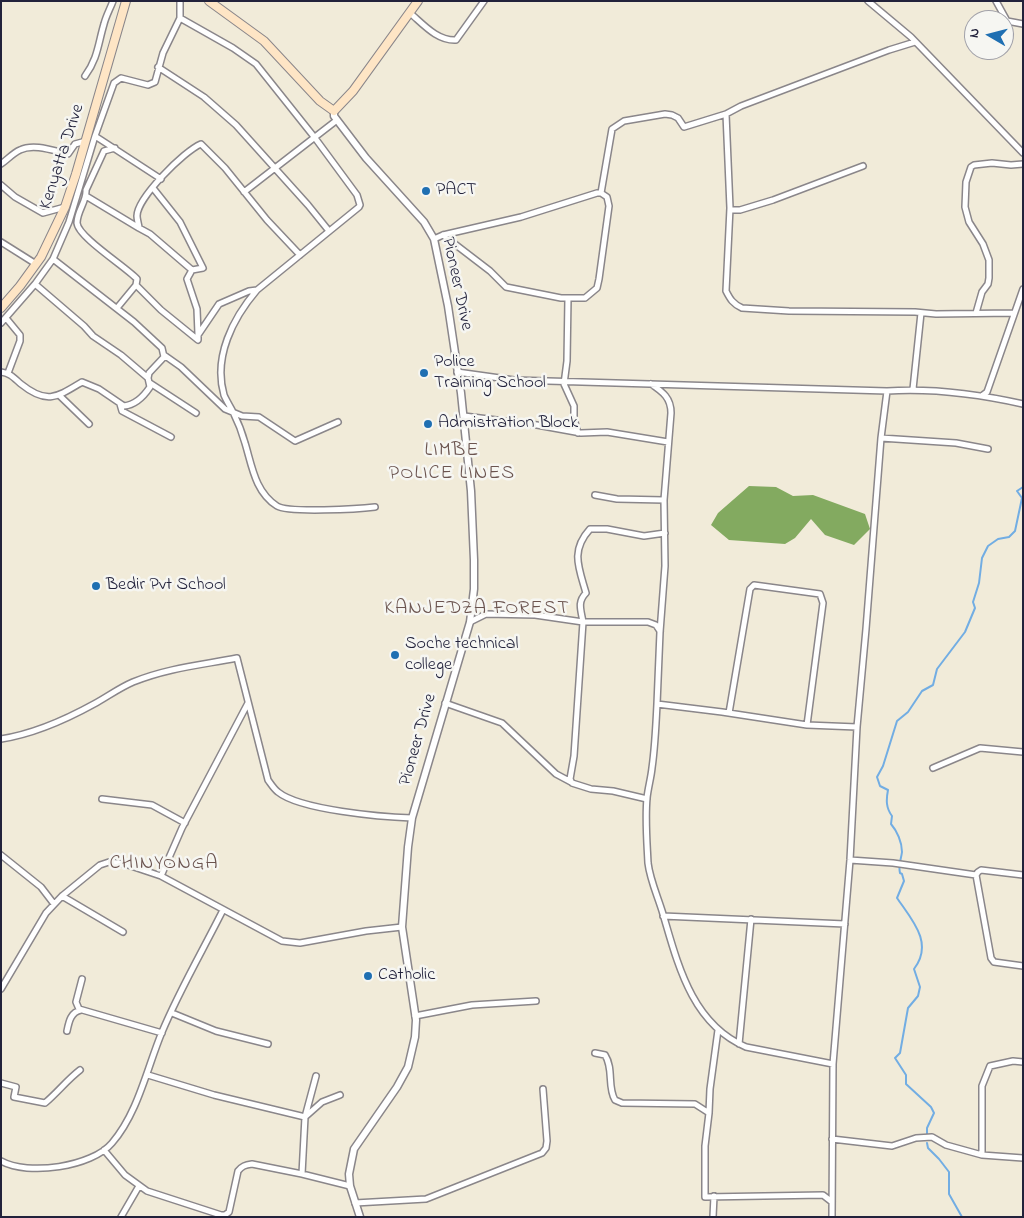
<!DOCTYPE html>
<style>
body{margin:0}
#map{position:relative;width:1024px;height:1218px;overflow:hidden;background:#f1ebd9;font-family:"Indie Flower",sans-serif}
canvas{display:block}
.frame{position:absolute;inset:0;border:2px solid #22223b;pointer-events:none}
.north{position:absolute;left:964px;top:10px;width:50px;height:50px;box-sizing:border-box;background:#f6f6f2;border:1px solid #a1a1a9;border-radius:50%;rotate:278deg;font-size:14px;font-weight:700;line-height:20px;text-align:center;color:#22223b}
.north::after{content:'';display:block;margin:auto;width:18px;height:22px;background:#1f6fb2;clip-path:polygon(50% 0,100% 100%,50% 72%,0 100%)}
</style>
<div id="map">
<canvas width="1024" height="1218"></canvas>
<div class="frame"></div>
<div class="north">N</div>
</div>
<script>
const g = document.querySelector('canvas').getContext('2d');
g.lineJoin = 'round';
function paint(path, color) {
  g.fillStyle = color;
  g.fill(path, 'evenodd');
}
function strokePath(path, color, width, dash) {
  g.strokeStyle = color;
  g.lineWidth = width;
  g.lineCap = dash ? 'butt' : 'round';
  g.setLineDash(dash || []);
  g.stroke(path);
}
function write(font, color, halo, rows, align = 'center') {
  g.font = font + ' "Indie Flower",sans-serif';
  g.lineWidth = 5;
  g.setLineDash([]);
  g.textBaseline = 'middle';
  g.strokeStyle = halo;
  g.fillStyle = color;
  for (const [text, x, y, turn = 0] of rows) {
    g.save();
    g.translate(x, y);
    g.rotate((+turn || 0) * Math.PI / 180);
    g.textAlign = isNaN(turn) ? turn : align;
    if (halo) g.strokeText(text, 0, 0);
    g.fillText(text, 0, 0);
    g.restore();
  }
}
paint(new Path2D(`
 M749,486L776,487L793,496L813,495L865,514L870,529L854,545L825,535L811,519L795,538L785,544L729,540L711,525L718,513Z`), '#83aa60');
strokePath(new Path2D(`
 M927,1134V1128L934,1113L931,1107L906,1084V1075L895,1058L900,1053L908,1008L918,996L920,987L914,969C934,943 912,920 897,898L904,881L902,874L900,873C898,865 901,860 902,852C902,842 897,831 891,824L892,816C886,808 886,800 888,790L880,786L877,777L883,766L897,721L908,712L922,691L933,685L937,669L965,632L975,608L973,602L979,583L982,558L988,546L998,539L1009,537L1015,531L1022,498L1017,491L1023,487
 M927,1143L928,1148L939,1159L949,1172V1194L962,1217`), '#72ade3', 2);
const minor = new Path2D(`
 M868,1L911,37L1023,153
 M996,1L1007,21L1023,24
 M410,13C423,24 437,41 456,40L484,1
 M915,42L889,50L741,106L726,114L730,208L726,291C730,299 733,304 742,308L789,311L915,312L936,314L1013,313
 M158,67L204,97L236,125L308,205L329,231
 M85,76C98,58 98,44 104,24C106,16 110,9 113,1
 M95,136L161,179
 M115,148L104,151L86,190C87,201 77,211 77,223C78,237 126,267 137,279L136,285L117,308
 M1,164C7,160 13,153 20,150C34,143 54,151 68,154L75,144L86,141
 M1,185L15,197L43,213L65,207
 M153,188L180,222L203,268L192,270
 M244,192L337,120
 M601,193L612,129L624,121L665,114L672,115L678,118L684,127L726,114
 M86,196L139,228
 M730,210H740L773,200L863,166
 M434,239L443,235L521,217L597,193H601L607,197L609,206L599,279L597,288L585,298H561L506,287L490,271L443,235
 M1,242L36,264
 M53,259L134,322L162,348L164,357L149,373L148,378
 M192,270L150,234L139,228C139,225 137,220 137,216C137,198 184,151 201,144L225,168L267,220L300,255
 M192,270L187,279L197,309L198,334
 M136,285L161,310L198,340V335L219,304L249,291L257,290L359,207L360,205L357,195L315,138L256,64L233,48L180,18
 M257,290C233,318 213,357 224,395C226,400 230,406 233,412C238,422 242,432 245,443C252,466 255,492 277,506C288,513 359,509 375,507
 M568,298L567,361L564,384L574,406V419L578,433
 M976,313L982,292L988,284L989,278V260L983,244L969,222L965,207L966,182L971,167L974,165L992,163L1011,165L1023,164
 M6,318L20,335V341L8,373
 M1,323L35,284L53,259L69,222L95,136L114,83L121,78L148,85L155,82L163,53L180,18V1
 M164,355L181,367L225,409L242,416L259,417L295,441L338,422
 M1,372C10,373 14,378 21,384C47,405 57,397 82,382L99,389L124,406C135,405 144,396 150,387L148,378L121,355L93,336L84,326L35,284
 M457,372L514,380L887,391C933,388 978,394 1023,404
 M150,383L196,413
 M651,384C663,392 671,398 671,413L664,500L665,566L660,632L657,704L722,712L807,725L857,727L866,629L881,438L887,391
 M913,389L921,313
 M983,395L987,392L1023,289
 M60,396L89,424
 M120,404L122,411L171,437
 M464,416L537,425L581,433L607,432L668,442
 M881,438L956,443L988,449
 M595,495L617,499L664,500
 M470,622L486,614L535,615L583,622H648L656,625L660,631
 M445,703L502,723L556,774L571,782
 M657,704C656,725 655,747 652,768C651,778 648,788 647,798C645,819 647,842 648,863C650,880 658,897 663,914C678,965 692,1024 746,1047L833,1064
 M729,713L750,589L754,585L820,594L823,603L807,725
 M1,739C33,734 65,720 94,704C107,697 119,688 133,682C168,668 201,665 237,658L268,780C271,784 274,789 278,792C300,810 382,817 412,818
 M933,768L980,748L1023,752
 M102,799L152,805L185,823
 M647,799L613,791L591,789L572,783L570,779L574,756L583,622C581,610 577,602 586,593C579,568 570,551 590,529H607L644,536L665,533
 M1,855L41,887L54,904
 M850,860L893,863L976,875
 M1023,875L981,870L978,872L976,875L991,958L994,962L1023,966
 M161,876L182,828L248,703
 M62,896L123,932
 M663,916L845,924
 M82,979L76,1002L79,1009L162,1033
 M1,989L46,913L62,896L100,865L109,862L125,864L161,876L282,941L300,943L366,931L402,927
 M172,1013L216,1031L268,1044
 M415,1016L472,1005L536,1001
 M67,1031C69,1021 71,1012 81,1010
 M739,1044L751,919
 M595,1053L605,1055C614,1069 607,1087 615,1100L622,1103L695,1104L709,1113L710,1089L718,1030
 M148,1075L214,1095L305,1117
 M1,1083L16,1087L14,1097L45,1103C58,1092 67,1080 80,1070
 M709,1113L705,1146V1197L823,1195L832,1202
 M305,1117L322,1102L340,1095
 M832,1139L892,1146L916,1138L932,1137L946,1145L982,1155L1023,1158
 M104,1150L125,1175L147,1191L221,1215H225L229,1212L238,1171C242,1166 245,1165 252,1164L302,1174L350,1186
 M982,1155V1086L990,1066L1013,1061L1023,1062
 M1,1161C28,1176 92,1167 112,1143C138,1113 147,1068 162,1032C179,991 203,950 223,910
 M302,1174L305,1117L316,1076
 M355,1203L426,1199L542,1153L546,1148L547,1141L543,1089
 M121,1217L139,1186
 M713,1217L714,1196
 M832,1217L833,1064L850,860L857,727`);
const tertiary = new Path2D(`
 M334,111V116L337,120L366,158L424,222L434,239L448,306L461,393L471,491L474,560V589L470,622L412,818L408,847L402,927L416,1020L415,1037L408,1067L397,1087L354,1149L349,1174L350,1186L360,1217`);
const secondary = new Path2D(`
 M209,1L264,41L320,101L334,111L353,91L418,1
 M1,308L20,286L41,257L65,207L76,174L126,1`);
strokePath(minor, '#8a868a', 8);
strokePath(tertiary, '#8a868a', 9);
strokePath(secondary, '#8a868a', 10);
strokePath(minor, '#fff', 5);
strokePath(tertiary, '#fff', 6);
strokePath(secondary, '#fee5c5', 8);
for (const [x, y, r, color] of [
 [426,191,5,"#1f6fb2"],
 [424,373,5,"#1f6fb2"],
 [428,424,5,"#1f6fb2"],
 [96,586,5,"#1f6fb2"],
 [395,655,5,"#1f6fb2"],
 [368,976,5,"#1f6fb2"]
]) {
  const dot = new Path2D();
  dot.arc(x, y, r, 0, 2 * Math.PI);
  g.fillStyle = color;
  g.fill(dot);
  strokePath(dot, '#f6f6f2', 2);
}
write('18px', '#22223b', '#f6f6f2', [
 ["Kenyatta Drive",63,157,-72],
 ["Pioneer Drive",456,284,78],
 ["Pioneer Drive",419,740,-74]
]);
write('18px', '#22223b', '#f6f6f2', [
 ["PACT",436,191],
 ["Police",434,363],
 ["Training School",434,384],
 ["Admistration Block",438,424],
 ["Bedir Pvt School",106,586],
 ["Soche technical",405,645],
 ["college",405,666],
 ["Catholic",378,976]
], 'left');
g.letterSpacing = '1px';
write('20px', '#6b544f', '#f6f6f2', [
 ["LIMBE",452,452],
 ["POLICE LINES",452,475],
 ["KANJEDZA FOREST",477,610],
 ["CHINYONGA",164,865]
]);
g.letterSpacing = '0px';
</script>
